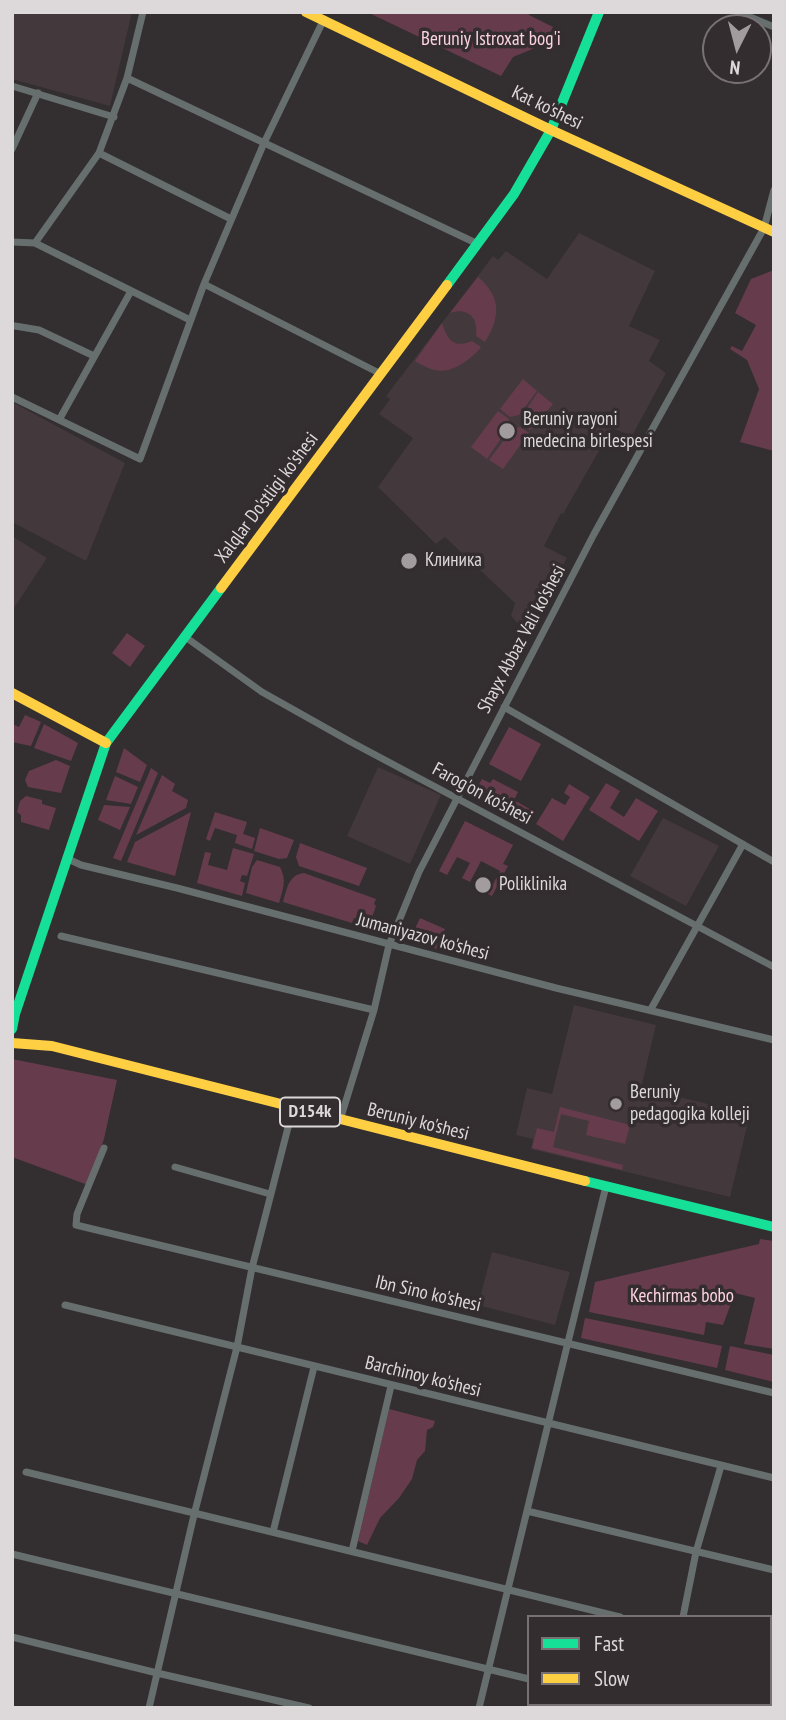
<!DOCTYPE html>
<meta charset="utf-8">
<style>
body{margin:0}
#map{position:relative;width:786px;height:1720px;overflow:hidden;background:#332e30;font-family:"PT Sans Narrow",sans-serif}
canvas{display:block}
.frame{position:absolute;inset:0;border:14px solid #ddd8d9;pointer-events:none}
.legend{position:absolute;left:527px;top:1615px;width:245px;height:91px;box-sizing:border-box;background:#342d2f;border:2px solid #787173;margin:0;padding:9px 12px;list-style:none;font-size:21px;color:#ddd8d9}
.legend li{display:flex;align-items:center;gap:14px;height:35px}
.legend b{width:35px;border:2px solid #787173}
.north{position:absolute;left:702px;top:14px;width:70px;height:70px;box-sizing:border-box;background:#342d2f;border:2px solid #787173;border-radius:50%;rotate:186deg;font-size:19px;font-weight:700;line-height:28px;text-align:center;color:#ddd8d9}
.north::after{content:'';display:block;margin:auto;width:24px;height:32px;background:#a29c9e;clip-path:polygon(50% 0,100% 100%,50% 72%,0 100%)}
</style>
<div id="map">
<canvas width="786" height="1720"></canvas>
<div class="frame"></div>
<ul class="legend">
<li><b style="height:9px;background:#16e098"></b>Fast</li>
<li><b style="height:9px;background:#ffcf43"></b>Slow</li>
</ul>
<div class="north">N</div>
</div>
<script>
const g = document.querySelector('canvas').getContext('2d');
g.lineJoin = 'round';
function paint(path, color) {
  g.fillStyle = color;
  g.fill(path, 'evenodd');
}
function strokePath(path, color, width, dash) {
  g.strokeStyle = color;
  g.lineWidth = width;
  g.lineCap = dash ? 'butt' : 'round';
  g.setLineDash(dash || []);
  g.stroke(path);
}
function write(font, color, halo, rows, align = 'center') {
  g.font = font + ' "PT Sans Narrow",sans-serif';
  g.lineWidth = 7;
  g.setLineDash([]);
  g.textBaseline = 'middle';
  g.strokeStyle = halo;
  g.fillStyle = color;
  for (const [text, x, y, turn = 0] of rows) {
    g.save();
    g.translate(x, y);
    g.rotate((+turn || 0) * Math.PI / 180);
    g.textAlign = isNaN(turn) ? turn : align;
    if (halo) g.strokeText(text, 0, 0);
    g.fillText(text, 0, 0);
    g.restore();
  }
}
paint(new Path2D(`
 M12,12H132L110,106L12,79Z
 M579,233L655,271L629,326L660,340L649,361L666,373L632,436L612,428L563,514L561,513L544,546L567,558L526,632L511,616L515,603L445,537L436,544L378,487L413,438L379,414L390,399L386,396L493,256L498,260L506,251L547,279Z
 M12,402L125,463L86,561L12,522Z
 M12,536L47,558L12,611Z
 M378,767L441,795L410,864L347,836Z
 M663,818L719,846L686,906L630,876Z
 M574,1005L656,1025L641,1088L750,1114L730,1197L531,1149L533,1139L516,1135L527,1088L552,1094Z
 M492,1252L570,1272L555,1325L478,1305Z`), '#43383b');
paint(new Path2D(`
 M367,12H530L529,15L553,27L547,43L513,57L501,76Z
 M774,270V451L740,442L759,389L747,360L730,349L732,346L742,351L756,325L735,313L751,279Z
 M478,277C501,296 501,317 485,342L476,336C479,317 467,307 450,313Z
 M442,323C447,339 453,349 472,341L481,347C476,354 470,358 463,363C445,375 433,372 415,361Z
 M523,379L537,391L519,415L510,417L500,409Z
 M538,392L553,404L530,430L522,424L521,417Z
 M498,411L509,419L510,425L487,459L471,447Z
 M520,427L529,433L503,469L489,460L513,428Z
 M127,633L145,646L130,667L112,653Z
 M25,715L41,722L31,746L12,742V724L19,727Z
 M44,724L78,743L71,761L34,748Z
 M509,727L541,744L521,781L489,764Z
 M124,748L147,765L140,782L116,772Z
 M56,760L70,766L61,793L28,787L25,780L29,771Z
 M151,768L158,773L121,861L113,858Z
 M162,775L175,784L172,791L188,800L186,808L136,835Z
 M115,776L138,787L131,804L106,800Z
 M482,779L490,783L493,779L518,792L514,800L535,812L526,827L472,797Z
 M606,783L620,791L610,808L624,817L636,798L658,811L639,841L589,810Z
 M569,784L590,797L563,841L536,824L552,798L565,805L570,797L564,793Z
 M26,796L42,800V804L56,808L49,830L21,822V815L17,812L20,801Z
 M104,805L130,807L120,830L98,820Z
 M191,812L175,876L127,862L135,842Z
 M215,812L247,822L243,834L255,838L252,849L235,843L237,835L215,828L210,841L206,839Z
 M465,821L513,845L503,864L508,866L492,896L488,894L500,871L481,861L470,882L462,878L470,863L457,857L447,875L439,871Z
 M260,828L294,840L287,858L279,859L254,851Z
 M300,843L367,868L359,886L299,866L296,857Z
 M233,848L254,854L247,876L242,875L240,881L245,883L242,896L197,883L205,852L211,853L208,865L227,870Z
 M257,860L280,867C287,880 283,889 279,903L246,893L252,867Z
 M304,873L376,899L374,904L376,906L371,920L354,918L352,923L283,902C287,889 288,875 304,873Z
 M420,918L445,929L437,949L420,944L422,938L412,935Z
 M12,1059L117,1080L104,1139L88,1185L12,1157Z
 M560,1107L630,1125L625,1144L586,1135L589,1121L561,1114L553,1147L623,1165L622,1170L532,1148L537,1128L554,1132Z
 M760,1239L774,1241V1349L744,1344L755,1298L735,1293L723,1325L706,1322L704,1335L589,1312L595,1282L759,1244Z
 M585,1318L722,1346L717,1368L581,1338Z
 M730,1346L774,1355V1382L725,1370Z
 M389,1409L435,1421L433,1427L427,1430L425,1451L417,1460L412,1479L399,1498L380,1518L367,1545L358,1541Z`), '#663c4c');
strokePath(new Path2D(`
 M738,12L774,27
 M127,78L478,244
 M12,86L114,117
 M12,149L38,93
 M99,153L231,219
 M12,242L35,243L190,320
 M35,243L99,153L127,78L143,12
 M204,284L381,374
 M15,326L39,330L94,356
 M12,397L140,459L204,284L264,143L324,19
 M59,420L131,291
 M184,636L262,692L351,742L774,967
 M504,707L774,862
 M66,858L81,865L177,888L556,988L774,1040
 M61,936L374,1010
 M651,1009L743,844
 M340,1120L374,1010L389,945L419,872L594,534L764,228L774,190
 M104,1148L77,1214L76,1225L774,1393
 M175,1167L270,1194
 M65,1305L774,1478
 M26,1472L620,1617
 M527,1511L774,1570
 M273,1532L314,1367
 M352,1551L391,1386
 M12,1554L529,1679
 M683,1617L696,1552L721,1466
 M12,1637L157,1673L309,1708
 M770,1653L774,1654
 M627,1704L641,1708
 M149,1708L194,1515L237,1347L252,1268L293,1108
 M479,1708L606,1186
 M660,1708L661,1704`), '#666f6d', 7);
strokePath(new Path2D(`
 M447,285L514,194L551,130L599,12
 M12,1029L15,1014L106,743L221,588
 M585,1181L774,1227`), '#16e098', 10);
strokePath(new Path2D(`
 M306,12L551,130L774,232
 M221,588L447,285
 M12,693L106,743
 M12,1043L52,1046L585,1181`), '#ffcf43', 10);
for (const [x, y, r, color] of [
 [507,431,9,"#a29c9e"],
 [409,561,9,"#a29c9e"],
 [483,885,9,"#a29c9e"],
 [616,1104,7,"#a29c9e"]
]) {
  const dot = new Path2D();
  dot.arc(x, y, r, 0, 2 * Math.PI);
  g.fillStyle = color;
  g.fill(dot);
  strokePath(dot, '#342d2f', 2.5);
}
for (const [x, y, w] of [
 [310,1112,60]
]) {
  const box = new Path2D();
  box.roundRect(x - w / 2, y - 14.5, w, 29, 5);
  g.fillStyle = '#342d2f';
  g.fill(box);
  strokePath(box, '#ddd8d9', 2);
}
write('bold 18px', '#ddd8d9', null, [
 ["D154k",310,1112]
]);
write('19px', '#fcd3e0', '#342d2f', [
 ["Beruniy Istroxat bog'i",491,40],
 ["Kechirmas bobo",682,1297]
]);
write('19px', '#ddd8d9', '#342d2f', [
 ["Kat ko'shesi",547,108,26],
 ["Xalqlar Do'stligi ko'shesi",267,498,-53],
 ["Shayx Abbaz Vali ko'shesi",522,639,-62],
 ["Farog'on ko'shesi",482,794,28],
 ["Jumaniyazov ko'shesi",423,937,15],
 ["Beruniy ko'shesi",418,1122,14],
 ["Ibn Sino ko'shesi",428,1294,13],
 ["Barchinoy ko'shesi",423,1377,14]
]);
write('19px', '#ddd8d9', '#342d2f', [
 ["Beruniy rayoni",523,420],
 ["medecina birlespesi",523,442],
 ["Клиника",425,561],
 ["Poliklinika",499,885],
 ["Beruniy",630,1093],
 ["pedagogika kolleji",630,1115]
], 'left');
</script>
